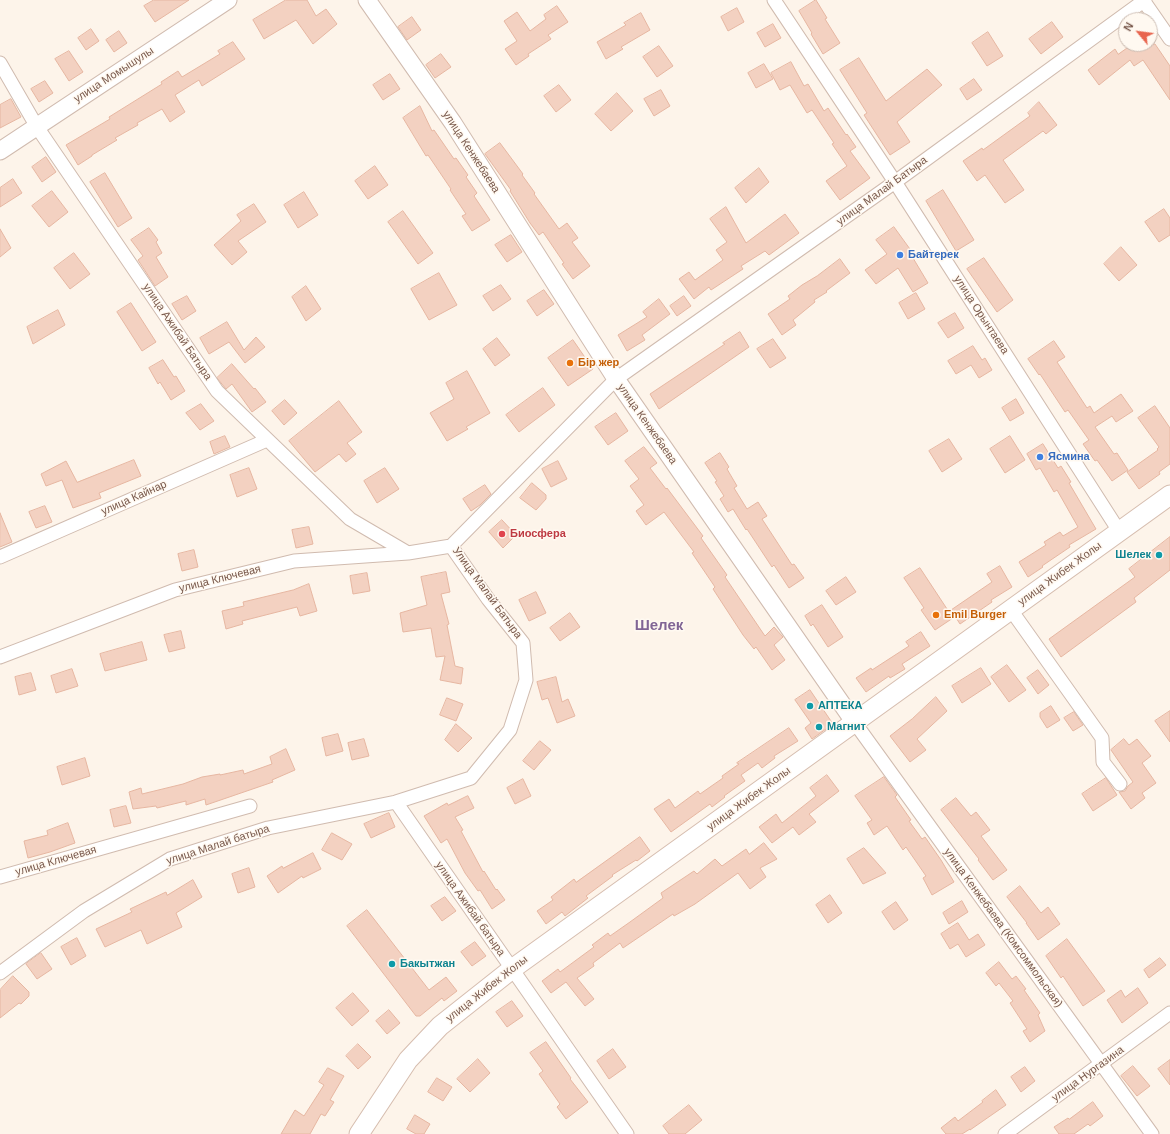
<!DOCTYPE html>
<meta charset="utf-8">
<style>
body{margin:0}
#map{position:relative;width:1170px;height:1134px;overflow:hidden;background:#fdf4ea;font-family:Helvetica,sans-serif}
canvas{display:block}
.north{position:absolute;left:1118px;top:12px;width:40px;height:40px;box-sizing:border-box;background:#fff9f1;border:1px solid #c9b9af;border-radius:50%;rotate:299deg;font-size:11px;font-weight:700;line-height:16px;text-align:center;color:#79594c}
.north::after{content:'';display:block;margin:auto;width:14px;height:18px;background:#e8654e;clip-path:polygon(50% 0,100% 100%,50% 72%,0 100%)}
</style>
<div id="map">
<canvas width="1170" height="1134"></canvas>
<div class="north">N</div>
</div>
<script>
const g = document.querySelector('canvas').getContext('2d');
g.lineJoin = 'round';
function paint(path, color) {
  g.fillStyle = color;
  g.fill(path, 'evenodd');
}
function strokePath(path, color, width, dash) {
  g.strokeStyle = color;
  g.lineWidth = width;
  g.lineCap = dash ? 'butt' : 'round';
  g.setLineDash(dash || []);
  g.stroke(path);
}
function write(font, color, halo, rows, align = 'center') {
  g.font = font + ' Helvetica,sans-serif';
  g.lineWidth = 3;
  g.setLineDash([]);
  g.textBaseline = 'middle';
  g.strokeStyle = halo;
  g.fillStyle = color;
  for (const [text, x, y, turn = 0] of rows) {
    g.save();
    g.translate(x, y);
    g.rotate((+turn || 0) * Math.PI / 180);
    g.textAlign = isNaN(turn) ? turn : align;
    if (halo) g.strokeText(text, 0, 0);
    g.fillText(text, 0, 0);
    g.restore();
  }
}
const building = new Path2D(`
 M154,0H189L155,22L144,6Z
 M286,0H307L316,16L326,9L337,24L313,44L296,20L264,39L253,20Z
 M816,0L827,18L825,19L840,43L823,54L811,34L812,33L799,11Z
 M557,6L568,22L548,35L551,39L528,54L529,56L516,65L505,49L517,41L504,21L517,12L530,31L546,19L544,15Z
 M737,8L744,22L728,31L721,17Z
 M641,13L650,30L621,47L623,49L606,59L597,42L626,25L624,23Z
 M412,17L421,30L407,40L398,27Z
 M1052,22L1063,37L1041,54L1029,39Z
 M773,24L781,38L765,47L757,33Z
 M91,29L99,41L86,50L78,38Z
 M119,31L127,43L114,52L106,40Z
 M988,32L1003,56L987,66L972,43Z
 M233,42L245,59L202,86L199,80L175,95L185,112L170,122L162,109L137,123L138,125L115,138L117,140L92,155V156L78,165L66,145L110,119L109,117L162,84L161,82L178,71L182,77L220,54L218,51Z
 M1133,44H1155L1170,66V100L1143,60L1134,66L1130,60L1099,85L1088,70L1115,49L1118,54Z
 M659,46L673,66L657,77L643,57Z
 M69,51L83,72L69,81L55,59Z
 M441,54L451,67L435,78L426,65Z
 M859,58L886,101L927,69L942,85L897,122L910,142L890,155L864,115L867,113L840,70Z
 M791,62L804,86L808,84L824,111L828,108L846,135L847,134L856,147L850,151L870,178L840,200L826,181L847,166L832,144L834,143L812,110L807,113L790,85L780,90L771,73Z
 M764,64L773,79L756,88L748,73Z
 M390,74L400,89L383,100L373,85Z
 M974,79L982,90L967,100L960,89Z
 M45,81L53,93L39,102L31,89Z
 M559,85L571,100L556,112L544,96Z
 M661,90L670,106L654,116L644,99Z
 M617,93L633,111L611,131L595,114Z
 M11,99L21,117L0,128V105Z
 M1039,102L1057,125L1046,134L1043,131L1003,160L1024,190L1005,203L985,175L977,181L963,161L982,148L983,150L1030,116L1028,113Z
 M420,106L432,131L434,130L454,159L456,158L468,175L466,177L477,193L474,196L490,220L472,231L462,216L466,214L450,190L451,189L428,155L426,156L403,118Z
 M500,143L523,174L522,175L535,193L534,194L559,229L567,223L578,238L572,242L590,266L573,279L562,264L564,263L543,232L539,235L530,223L510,191L511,190L485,154Z
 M46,157L56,172L42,182L32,167Z
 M375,166L388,185L368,199L355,181Z
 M759,168L769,182L746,203L735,188Z
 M105,173L132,218L118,227L90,182Z
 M13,179L22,193L0,207V188Z
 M943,190L974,240L956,251L926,201Z
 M52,191L68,212L49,227L32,206Z
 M304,192L318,215L298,228L284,205Z
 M254,204L266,222L238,241L247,252L232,265L214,245L241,221L237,215Z
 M726,207L746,243L785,214L799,233L769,255L765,251L741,266L743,269L711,290L709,287L694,299L679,279L689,272L695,280L723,260L716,250L727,242L710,219Z
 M1164,209L1170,218V235L1159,242L1145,222Z
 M403,211L433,253L418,264L388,222Z
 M894,227L915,256L913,258L928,283L913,292L898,268L876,284L865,270L887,254L876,240Z
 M149,228L158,240L156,242L162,253L156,257L168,277L155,286L138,260L143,256L131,240Z
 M0,229L11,248L0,257Z
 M511,235L522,252L507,262L495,245Z
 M1121,247L1137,265L1119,281L1104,264Z
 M74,253L90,274L70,289L54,268Z
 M984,258L1013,300L997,312L967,269Z
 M840,259L850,273L826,291L827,292L814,300L815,302L793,320L796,325L782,335L768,314L790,299L788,296L802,285L817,276Z
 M439,273L457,305L429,320L411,289Z
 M501,285L511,299L493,311L483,296Z
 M306,286L321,309L306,321L292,297Z
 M544,290L554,304L537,316L527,301Z
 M916,293L925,309L908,319L899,303Z
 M187,296L196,311L182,320L172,304Z
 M684,296L691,306L677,316L670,306Z
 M659,299L670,314L642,335L645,340L627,351L618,335L647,317L643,312Z
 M131,303L156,342L142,351L117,312Z
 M58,310L65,325L33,344L27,327Z
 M955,313L964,328L948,338L938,323Z
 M227,322L244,350L256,337L265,347L245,363L229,342L209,354L200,338Z
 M740,332L749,347L659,409L650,394L725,344L723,343Z
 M497,338L510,355L495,366L483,349Z
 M773,339L786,358L770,368L757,349Z
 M573,340L593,369L568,386L548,358Z
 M1054,341L1065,357L1057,362L1087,408L1090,406L1094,413L1121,394L1133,411L1116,422L1112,416L1095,427L1114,454L1117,453L1128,470L1112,481L1097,460L1095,461L1083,444L1089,440L1068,410L1065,412L1040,374L1039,375L1028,359Z
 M973,346L982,360L985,358L992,370L979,378L971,365L956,374L948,361Z
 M163,360L174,377L176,376L185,391L171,400L160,382L158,384L149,368Z
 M232,364L254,389L255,388L266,402L252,412L232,384L226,389L217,378Z
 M467,371L490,413L466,427L468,429L447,441L430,413L454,399L446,383Z
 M543,388L555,405L519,432L506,415Z
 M1016,399L1024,413L1010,421L1002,408Z
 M285,400L297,413L284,425L272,411Z
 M339,401L362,432L347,443L356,454L346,462L339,454L315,472L289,441Z
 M201,404L214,421L200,430L186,413Z
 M1155,406L1170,428V464L1159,472L1160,474L1139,489L1127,472L1158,450L1157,449L1159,447L1138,418Z
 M616,413L628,431L608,445L595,427Z
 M225,436L230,447L214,454L210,442Z
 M1010,436L1025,460L1005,473L990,449Z
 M949,439L962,459L942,472L929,451Z
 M1043,444L1058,468L1061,466L1071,482L1069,483L1096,529L1069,545L1070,547L1042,566L1043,567L1028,577L1019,562L1046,545L1044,542L1060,532L1063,536L1078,527L1057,490L1054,492L1040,468L1036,470L1027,454Z
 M644,447L657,463L650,468L666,489L667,488L703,536L701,538L727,575L725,577L765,636L774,627L783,637L774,645L785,660L772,670L756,647L754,649L743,635L713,589L715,587L692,553L694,552L664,512L646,525L636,511L644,505L630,486L639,479L625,461Z
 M720,453L729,467L727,469L737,486L734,488L747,509L758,502L767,516L762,519L792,565L794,564L804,578L789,588L774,565L772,567L747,529L746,530L733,509L728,512L720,499L724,496L715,482L717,481L705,463Z
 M134,460L141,476L99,493L101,498L73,508L62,480L46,486L41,474L66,461L77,482Z
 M558,461L567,479L551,487L542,469Z
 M249,468L257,489L237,497L230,475Z
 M385,468L399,489L377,503L364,481Z
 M532,483L546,495V499L536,510L520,498Z
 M485,485L491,494L480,505L471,511L463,499Z
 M45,506L52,522L36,528L29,512Z
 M0,513L12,542L0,547Z
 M502,520L516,535L503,548L489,532Z
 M309,527L313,544L296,548L292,530Z
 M1170,537V570L1134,598L1136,602L1061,657L1049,639L1135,577L1129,569Z
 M194,550L198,567L182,571L178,554Z
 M1000,566L1012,587L991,600L992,602L960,624L951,610L992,582L987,574Z
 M920,568L953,618L935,630L921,610L924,608L904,578Z
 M446,572L450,592L441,594L449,624L447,625L455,666L463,668L461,684L440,680L445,656L436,657L431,628L403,632L400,613L427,605L421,577Z
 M367,573L370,591L353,594L350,576Z
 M846,577L856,592L836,605L826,591Z
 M309,584L317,611L300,616L297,607L242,621L243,624L226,629L222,611L244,606L243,602L293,590Z
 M536,592L546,613L529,621L519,600Z
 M822,605L843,637L828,647L813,624L811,626L805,616Z
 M570,613L580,627L560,641L550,628Z
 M181,631L185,648L169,652L164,635Z
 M921,632L930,646L902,664L905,669L890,678L889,676L866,692L856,678L871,668L872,670L909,646L906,642Z
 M142,642L147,660L105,671L100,654Z
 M1007,665L1026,690L1009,702L991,677Z
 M981,668L991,684L962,703L952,686Z
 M72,669L78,686L56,693L51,676Z
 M1038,670L1049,685L1038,694L1027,678Z
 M31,673L36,690L19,695L15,677Z
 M556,677L562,702L568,699L575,716L557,723L548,698L542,700L537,682Z
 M810,690L833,724L812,739L805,728L811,723L795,700Z
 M936,697L947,711L917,739L926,750L910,762L890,736L912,719Z
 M447,698L463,704L456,721L440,715Z
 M1051,706L1060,720L1047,728L1040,717V713Z
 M1170,711V742L1155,721Z
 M1074,712L1083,725L1073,731L1064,718Z
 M456,724L472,738L458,752L445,740Z
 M789,728L798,741L774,756L775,758L762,768L758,763L741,775L745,781L724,796L725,797L712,807L710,804L671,832L654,809L669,799L675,808L698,791L700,794L723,778L722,776L739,764L737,763Z
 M338,734L343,751L326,756L322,738Z
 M364,739L369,756L352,760L348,743Z
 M1124,739L1129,745L1137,739L1151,756L1142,763L1156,783L1142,793L1145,798L1131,809L1119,792L1125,791L1128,786L1133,782L1111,750Z
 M540,741L551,750L534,770L523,761Z
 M286,749L295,770L272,780L273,782L206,805L205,799L186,805V801L157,808L156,806L133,809L129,792L141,788L142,794L183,784L202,777L220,774V775L243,770L244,774L272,764L270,757Z
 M85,758L90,776L62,785L57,767Z
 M827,775L839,791L809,814L816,822L799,835L793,827L772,843L759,827L776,814L782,823L816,796L810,788Z
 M884,777L897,795L895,797L911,820L909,821L922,839L925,837L941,860L954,882L932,895L923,878L926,876L906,847L903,850L887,826L874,835L867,823L872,820L855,796Z
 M1106,778L1117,795L1093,811L1082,794Z
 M523,779L531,796L515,804L507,788Z
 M468,796L474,808L455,817L463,830L461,831L483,872L484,871L496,890L497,889L505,900L492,909L480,890L478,891L465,873L447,839L441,843L424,816L447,803L448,805Z
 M956,798L971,816L976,812L990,830L981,836L1007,870L993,880L978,860L979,859L941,810Z
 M126,806L131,823L114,827L110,810Z
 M389,813L395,827L371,838L364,824Z
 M68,823L75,843L50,852L28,858L24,841L48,835L47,831Z
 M332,833L352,844L342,860L322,850Z
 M640,837L650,851L637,861L636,860L612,875L613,876L586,896L588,898L565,916L562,912L546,924L537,911L553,900L551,897L574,879L576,882Z
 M764,843L777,859L760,868L766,877L750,889L738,873L695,904L674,916L673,914L623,948L620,943L593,963L594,966L577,978L594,999L585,1006L566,982L551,993L542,981L558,969L560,972L594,947L592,945L608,933L610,936L630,922L663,898L661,893L694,871L697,874L715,859L722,866L746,849L749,854Z
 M864,848L886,873L863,884L847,859Z
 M313,853L321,869L303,878L302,876L278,893L267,876L282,866L283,868Z
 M249,868L255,887L238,893L232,874Z
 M193,880L202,897L176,913L182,927L147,944L141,930L105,947L96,929L132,912L130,909L166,892L167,895Z
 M1020,886L1041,913L1048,907L1060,924L1038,940L1026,923H1027L1007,897Z
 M830,895L842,913L828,923L816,905Z
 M445,897L456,911L442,921L431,906Z
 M962,901L968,912L949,924L943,913Z
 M896,902L908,920L894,930L882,912Z
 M367,910L429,990L446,977L457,991L444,1001L442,998L420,1016H416L347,926Z
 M958,923L969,940L978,934L985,945L966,957L958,944L950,949L941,934Z
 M77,938L86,956L71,965L61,947Z
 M1067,939L1105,991L1083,1006L1063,976L1061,978L1046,956Z
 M475,942L486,956L472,966L461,952Z
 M41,953L52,969L37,979L26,964Z
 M1160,958L1166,965L1149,978L1144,970Z
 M999,962L1012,979L1016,976L1026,989L1024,990L1040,1013L1038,1015L1045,1031L1030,1042L1023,1031L1027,1029L1010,1003L1013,1001L999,983L996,986L986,973Z
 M13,976L29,992V996L21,1004L19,1003L0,1018V990Z
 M1138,988L1148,1003L1122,1023L1107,1000L1121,990L1125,997Z
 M353,993L369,1011L352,1026L336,1008Z
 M512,1001L523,1016L507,1027L496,1012Z
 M389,1010L400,1023L387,1034L376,1021Z
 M546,1042L571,1078L570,1079L588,1102L566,1119L557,1107L560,1104L539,1074L543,1071L530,1053Z
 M358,1044L371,1057L358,1069L346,1056Z
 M613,1049L626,1067L609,1079L597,1061Z
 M478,1059L490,1073L470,1092L457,1079Z
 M1170,1060V1085L1158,1069Z
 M1133,1066L1150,1086L1137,1096L1121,1076Z
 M1025,1067L1035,1081L1021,1092L1011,1077Z
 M328,1068L344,1076L330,1100L334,1102L325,1116L321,1114L310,1134H281L295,1110L304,1116L324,1085L319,1082Z
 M437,1078L452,1087L443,1101L428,1092Z
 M996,1090L1006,1105L970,1130V1129L962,1134H946L941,1128L955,1117L958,1121L983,1102L982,1101Z
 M1093,1102L1103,1116L1090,1126L1088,1124L1074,1134H1059L1054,1127L1068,1118L1069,1119Z
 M689,1105L702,1120L685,1134H669L663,1126Z
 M415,1115L430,1124L424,1134H416L407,1129Z`);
paint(building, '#f3d1c1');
strokePath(building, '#e6b6a1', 1);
const minor = new Path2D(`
 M774,0L895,182L1119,531
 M1143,0L1170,39
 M0,63L37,127L217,391L350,519L408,553
 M0,557L267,440
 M1011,610L1102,738L1103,762L1120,784
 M0,657L175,590L294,561L408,553L451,546
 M855,723L1152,1134
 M396,802L627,1134
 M0,877L250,806
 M0,973L84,911L170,859L268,828L396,802L471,778L510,730L526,680L523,643L488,599L451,546L616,379L895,182L1145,0
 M1005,1134L1170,1013`);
const tertiary = new Path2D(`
 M367,0L453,123L616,379L855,723
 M0,151L228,0`);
const secondary = new Path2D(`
 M359,1134L408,1060L440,1026L512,969L1170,495`);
strokePath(minor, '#d0bbaf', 15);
strokePath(tertiary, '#d0bbaf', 19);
strokePath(secondary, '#d6bdaf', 21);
strokePath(minor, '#fff', 13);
strokePath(tertiary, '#fff', 17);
strokePath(secondary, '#fff', 19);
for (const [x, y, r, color] of [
 [900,255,4,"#3f7fe0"],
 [570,363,4,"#e8710a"],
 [1040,457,4,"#3f7fe0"],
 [502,534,4,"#e0444e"],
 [1159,555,4,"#0f9aa8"],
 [936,615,4,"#e8710a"],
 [810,706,4,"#0f9aa8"],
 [819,727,4,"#0f9aa8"],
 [392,964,4,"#0f9aa8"]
]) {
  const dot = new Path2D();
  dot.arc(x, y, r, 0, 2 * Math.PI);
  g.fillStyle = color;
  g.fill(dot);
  strokePath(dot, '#fff9f1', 1.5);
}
write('11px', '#79594c', '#fff9f1', [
 ["улица Момышулы",114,75,-33],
 ["улица Кенжебаева",471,152,57],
 ["улица Малай Батыра",882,191,-36],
 ["улица Орынтаева",981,315,57],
 ["улица Ажибай Батыра",177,332,56],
 ["улица Кенжебаева",647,424,55],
 ["улица Кайнар",134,498,-24],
 ["улица Жибек Жолы",1060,574,-36],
 ["улица Ключевая",220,579,-14],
 ["Улица Малай Батыра",487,593,54],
 ["улица Жибек Жолы",749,799,-36],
 ["улица Малай батыра",218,845,-18],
 ["улица Ключевая",56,861,-16],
 ["улица Ажибай батыра",470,909,55],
 ["улица Кенжебаева (Комсоммольская)",1003,928,54],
 ["улица Жибек Жолы",487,989,-38],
 ["улица Нургазина",1088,1074,-36]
]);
write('bold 11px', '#366cbe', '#fff9f1', [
 ["Байтерек",908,255],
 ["Ясмина",1048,457]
], 'left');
write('bold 11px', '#c56008', '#fff9f1', [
 ["Бір жер",578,363],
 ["Emil Burger",944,615]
], 'left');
write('bold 11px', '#be3a42', '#fff9f1', [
 ["Биосфера",510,534]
], 'left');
write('bold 11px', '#0d838f', '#fff9f1', [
 ["Шелек",1151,555,"right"],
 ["АПТЕКА",818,706],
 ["Магнит",827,727],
 ["Бакытжан",400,964]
], 'left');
write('bold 15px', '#816595', '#fff9f1', [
 ["Шелек",659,626]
]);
</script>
